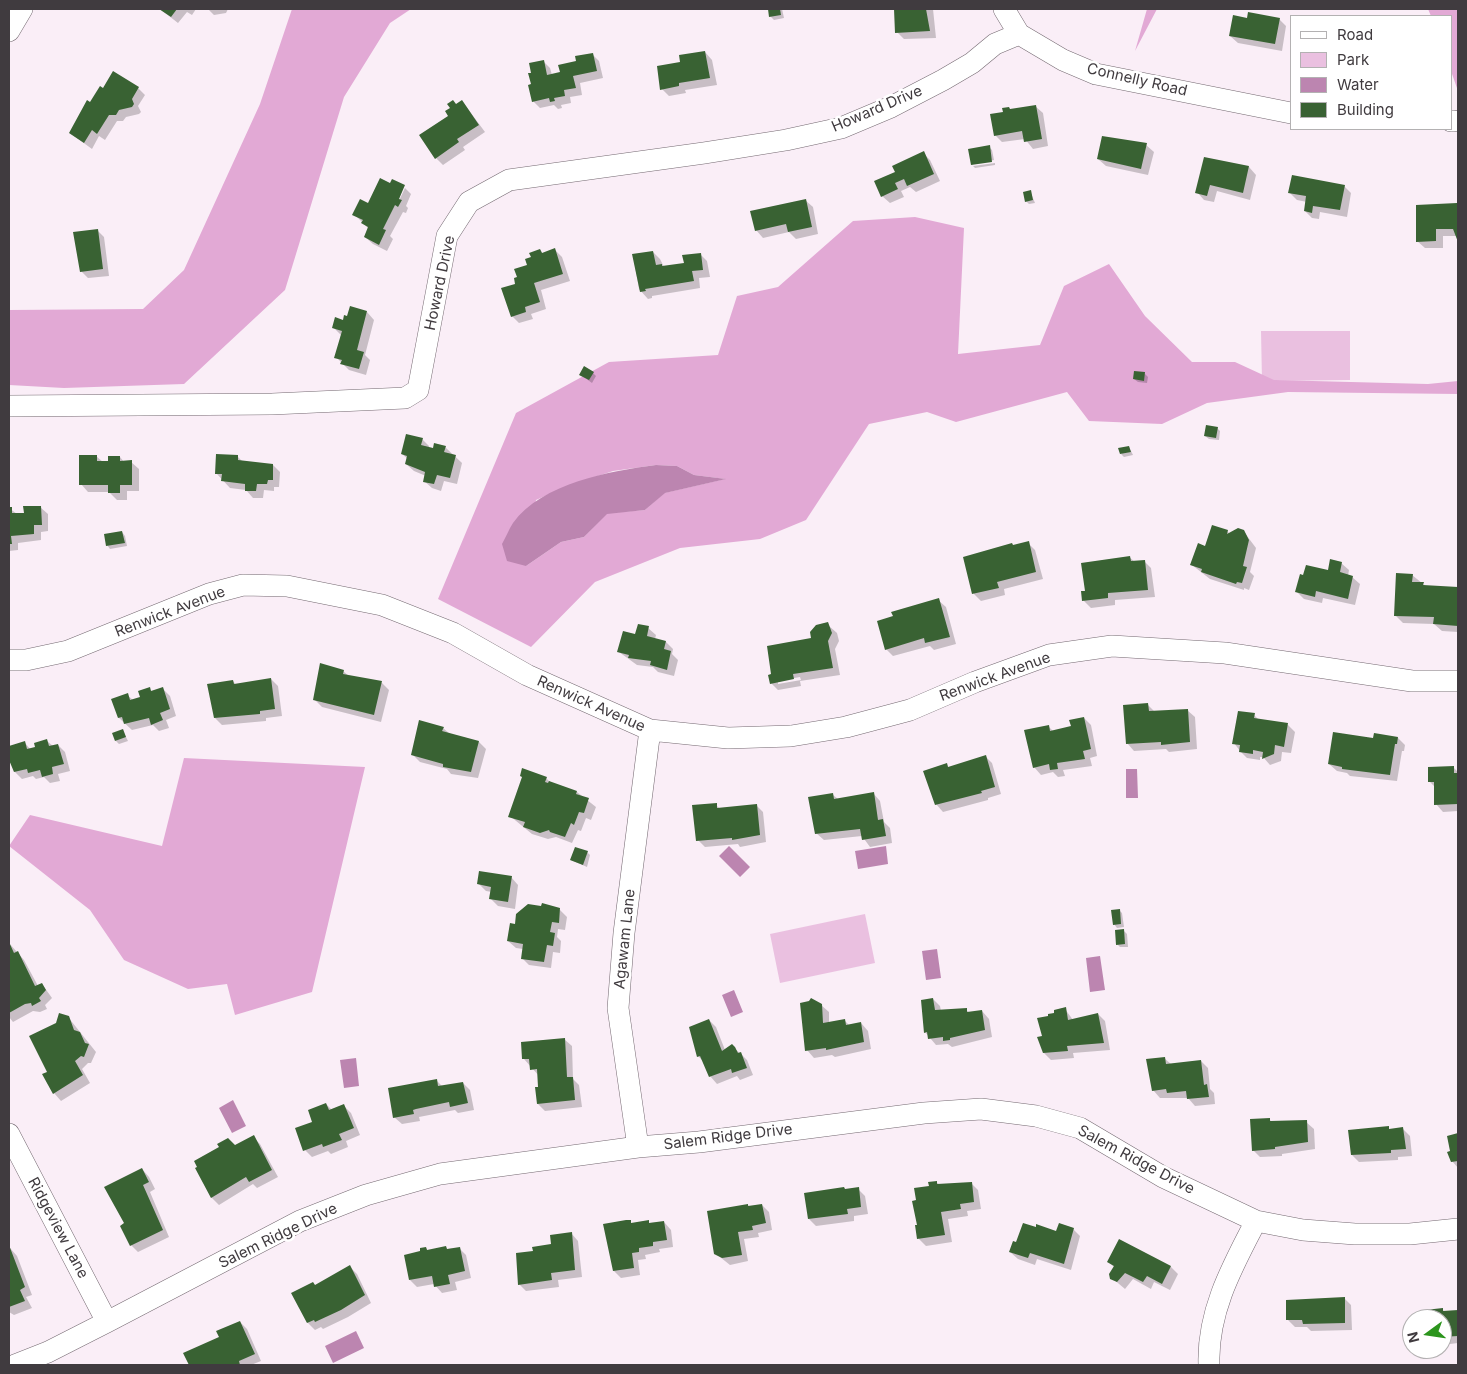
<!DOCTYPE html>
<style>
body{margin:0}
#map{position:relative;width:1467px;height:1374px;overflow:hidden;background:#faeef7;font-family:Inter,sans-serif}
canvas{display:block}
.frame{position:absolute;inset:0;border:10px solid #403b3f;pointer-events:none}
.legend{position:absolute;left:1290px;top:15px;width:162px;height:115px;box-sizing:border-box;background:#fff;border:1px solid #b3b1b2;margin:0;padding:6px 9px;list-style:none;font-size:15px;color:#403b3f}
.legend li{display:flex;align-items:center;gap:10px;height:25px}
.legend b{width:25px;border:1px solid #b3b1b2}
.north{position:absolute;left:1402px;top:1309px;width:50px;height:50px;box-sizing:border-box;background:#fff;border:1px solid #b3b1b2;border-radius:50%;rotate:256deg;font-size:14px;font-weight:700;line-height:20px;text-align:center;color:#403b3f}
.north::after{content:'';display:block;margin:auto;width:18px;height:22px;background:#2c951d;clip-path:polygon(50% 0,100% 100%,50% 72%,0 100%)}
</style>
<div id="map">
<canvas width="1467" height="1374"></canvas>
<div class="frame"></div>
<ul class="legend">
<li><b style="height:6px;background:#fff"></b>Road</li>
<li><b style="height:14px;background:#eac0e0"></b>Park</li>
<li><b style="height:14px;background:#bc85b0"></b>Water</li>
<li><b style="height:14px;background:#396233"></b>Building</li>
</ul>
<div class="north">N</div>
</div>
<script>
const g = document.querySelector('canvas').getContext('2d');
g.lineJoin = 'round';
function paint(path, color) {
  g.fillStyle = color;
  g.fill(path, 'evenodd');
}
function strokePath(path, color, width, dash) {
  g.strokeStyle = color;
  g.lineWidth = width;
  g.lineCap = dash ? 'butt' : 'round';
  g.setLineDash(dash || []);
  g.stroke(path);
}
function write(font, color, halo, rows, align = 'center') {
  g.font = font + ' Inter,sans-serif';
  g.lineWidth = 5;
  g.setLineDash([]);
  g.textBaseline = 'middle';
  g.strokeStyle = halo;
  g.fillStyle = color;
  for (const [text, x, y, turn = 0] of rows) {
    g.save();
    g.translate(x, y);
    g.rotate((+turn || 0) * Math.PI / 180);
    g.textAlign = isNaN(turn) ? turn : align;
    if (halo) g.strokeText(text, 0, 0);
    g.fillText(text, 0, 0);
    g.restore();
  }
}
paint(new Path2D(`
 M1261,331H1350V380L1262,381Z
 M865,914L875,963L780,983L770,934Z`), '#eac0e0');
paint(new Path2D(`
 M292,9H411L390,23L344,97L285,290L184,384L64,388L9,385V310L143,309L184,270L260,104Z
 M1147,9H1157L1135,51Z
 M1428,9H1458V91L1451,71V16H1431Z
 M915,217L964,228L958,354L1040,345L1064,286L1109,264L1145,316L1192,362H1235L1274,380L1428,384L1458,381V394L1288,392L1207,403L1162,424L1089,421L1067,392L956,422L927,412L869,424L806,520L760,539L680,548L595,582L531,647L438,599L516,413L609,362L718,355L737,296L778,287L853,221ZM656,465L677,466L694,475L725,479L664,493L645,510L607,513L584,537L561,542L526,566L536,500L568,486L613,471Z
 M184,758L365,767L312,992L235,1015L227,984L188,989L124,960L90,910L9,846L30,815L162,846Z`), '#e2a9d5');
paint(new Path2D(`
 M656,465L677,466L694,475L726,479L665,493L645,510L607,514L584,537L561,542L526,566L507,561L502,544C506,537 509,529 513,523C542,483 610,471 656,465Z
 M1126,769H1137L1138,798H1126Z
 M729,846L750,867L740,877L719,856Z
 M886,846L888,864L858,869L855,851Z
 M937,949L941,978L926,980L922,951Z
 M1100,956L1105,990L1090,992L1086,958Z
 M734,990L743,1012L731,1017L722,995Z
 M356,1058L359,1086L344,1088L340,1060Z
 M233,1100L246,1126L232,1133L219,1108Z
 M356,1331L364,1348L333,1363L325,1346Z`), '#bc85b0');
paint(new Path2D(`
 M160,9H196L192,15L187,12L178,23Z
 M208,9H228L226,13L214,15Z
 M769,9H782L784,18L774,20L770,16Z
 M895,9H933L936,38L904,39L897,32Z
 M1248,19H1279L1286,26L1282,51L1238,43L1230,36Z
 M705,52L712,60L717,85L685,90L686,93L669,96L662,89Z
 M592,54L599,61L603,78L580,83L582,95L570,97L571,103L561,105L562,108L558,109L554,105L540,108L533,101L532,85L543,61L550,68L552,75L561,73Z
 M138,88L145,95L138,106L141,112L139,114L126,117L123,121H117L105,140L99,136L92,149L70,133L90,104L103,90Z
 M462,101L485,132L463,147L465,150L443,165L436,158L450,116L457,105Z
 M1035,106L1043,113L1048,146L1033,149L1025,139L1002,142L995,135L1011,110Z
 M1146,145L1154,152L1148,175L1106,166L1098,159Z
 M989,147L992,150L994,160L973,164V166L970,150Z
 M923,153L930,160L940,181L916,192L910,187L901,191L904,197L890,203L882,196L896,173Z
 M1205,158L1249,167L1256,175L1250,200L1217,191L1214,202L1204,200L1197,192Z
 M995,163V165L975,168L973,166Z
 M390,184L405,187H403L397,205L405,188L411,194L406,206L408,208L406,213L403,212L390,236L393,239L387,251L373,244L365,237L369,229L354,214L369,204Z
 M1344,186L1351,193L1347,217L1320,212L1319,219L1312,218L1305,211L1307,202L1297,200L1290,193Z
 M1030,191L1035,203L1029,204L1026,201Z
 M805,200L813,207L818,234L796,239L789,232L763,238L756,230Z
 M1456,204L1458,206V239L1457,236H1443V248H1425L1417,241Z
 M97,230L104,237L109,276L88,278L81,271Z
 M540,250L543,254L555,250L562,257L570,281L541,290L546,309L531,314L533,319L519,323L512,316L517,284L532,258Z
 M653,252L660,259L664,267L685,264L700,254L707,261L710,277L699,278L700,288L652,296V298L648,299L639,289L633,255Z
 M367,312L374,320L365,355L370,360L366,375L349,370L336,357L341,335L334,328Z
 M593,373L596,376L592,383L581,375Z
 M1144,373L1148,377L1147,383L1138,382L1134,379Z
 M1217,428L1220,431L1219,440L1209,439L1205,436Z
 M422,439L429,446V448L434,450L445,447L462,463L457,484L444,481L441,491L432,488L424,481L426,476L414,471L406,464L408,459L402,454Z
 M1129,447L1133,455L1124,457L1121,454Z
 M96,456L103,462H109L120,457L124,462H131L139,469V491H127V500H117L109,492H88L81,484Z
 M237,456L243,462L273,465L280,472L279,487H274V491L264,490L263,498H253L246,490L230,488L216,473Z
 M40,507L48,514V531L41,532V540L18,543V550L9,551V508L17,514H25Z
 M1227,531L1230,534L1244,532L1256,548L1250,572L1254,576L1249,590L1244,588V590L1210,579L1192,565L1206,547Z
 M122,532L125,536L127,546L110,549L107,545Z
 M1028,543L1035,550L1043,579L1004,589L1005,595L981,601L974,594L965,558Z
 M1129,557L1135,562L1144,561L1151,568L1155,597L1115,600V605L1091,608L1084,601L1083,592Z
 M1341,563L1349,570L1348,576L1352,577L1360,584L1355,605L1323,598L1322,603L1304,599L1297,592Z
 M1412,575L1427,587L1458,588V632L1442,631L1434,624L1403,623L1395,615Z
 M938,600L946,607L956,644L934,650L930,646L893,656L886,649Z
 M819,625L829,626L837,633L839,641L835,649L840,675L800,681L801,686L778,690L771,683L812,639ZM800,677L801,680L778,684V681Z
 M648,628L656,635L655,639L666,642L673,649L672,654L678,660L674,676L658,672L653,667L637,665L619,652L636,635Z
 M343,671L350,677L382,683L389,690L381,722L322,707L314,699Z
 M271,679L278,686L282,716L266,718V721L222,725L215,718L233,681L236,685Z
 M149,689L153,692L163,689L170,696L176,716L166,720L169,728L159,731L153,725L132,730L119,718L127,695L133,700L141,698Z
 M1148,705L1155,712L1187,710L1195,717L1197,749L1169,752L1166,749L1134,751L1127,743Z
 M1254,715L1259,720L1288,725L1295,732L1291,753L1282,752L1281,761L1270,765L1263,757H1260V760L1247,758L1240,751L1234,743Z
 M1084,718L1091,725L1097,756L1090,758L1092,766L1063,770L1065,776L1058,777L1053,772L1041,775L1034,767L1048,726L1054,732L1073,727Z
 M443,728L450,734L479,742L486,749L478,778L451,774L447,769L420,762L412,754Z
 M123,731L128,741L119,744L116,741Z
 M1398,738L1405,745L1404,751H1402L1397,781L1350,776L1347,773L1337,771L1329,764L1374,739Z
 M47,741L53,746L58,745L65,752L70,771L58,774L60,781L50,783L44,777L36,779L33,776L22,779L15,772L9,747L25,743L31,750Z
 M985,756L992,763L1001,794L988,798V800L943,812L936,804L947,765L949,768Z
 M1453,767L1458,772V811L1443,812L1436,804L1435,787L1430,782Z
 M546,778L551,783L577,792L596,807L591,820L586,818L581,831L578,830L572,843L556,837L548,839L532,834L510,816Z
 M873,793L880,801L884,822L890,828L892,843L870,847L862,836L824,840L816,833L833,795L838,799Z
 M716,805L720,809L756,805L763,812L766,842L740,847L738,844L705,847L698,840Z
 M587,852L590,855L587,867L571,860Z
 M511,877L518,885L515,909L498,906L491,899L492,892L486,891L479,884Z
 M560,910L567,917L565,930L558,929L557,937L561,941L560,953L553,952L551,968L529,965L522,958L523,949L516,948L508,941L516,925Z
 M1119,910L1122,913L1124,927L1117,928L1114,924Z
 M1123,930L1127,934L1128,947H1120L1117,944Z
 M9,943L24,960L38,986L42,984L52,998L45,1005L47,1009L40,1012L33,1011L13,1022L9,1017Z
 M933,999L940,1006L941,1011L966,1010L970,1013L982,1011L989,1019L992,1037L952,1047L948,1044L936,1045L925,1032Z
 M821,1005L829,1012V1023L845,1021L849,1025L861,1023L868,1031L871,1049L835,1057L832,1055L814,1058L807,1050Z
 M1065,1009L1073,1020L1098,1014L1105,1021L1110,1050L1073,1053L1074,1058L1051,1060L1044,1053L1043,1037L1049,1017Z
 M68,1017L96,1052L91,1063H88L82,1069L90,1083L61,1101L54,1093Z
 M709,1020L716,1027L725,1050L731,1046L740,1053L747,1060L753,1075L740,1080L737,1076L717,1084L710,1076L704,1062L698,1056Z
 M564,1039L572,1046L573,1079L579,1085L582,1107L545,1111L538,1104L539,1076L524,1059Z
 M1164,1058L1171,1064L1201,1061L1208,1068L1210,1089L1214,1093L1215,1104L1195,1106L1188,1098H1160L1153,1090Z
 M436,1080L443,1087L463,1083L470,1090L474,1110L458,1113L455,1110L419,1117L420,1121L402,1124L394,1117Z
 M326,1104L332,1110L344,1106L351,1113L360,1135L346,1141L348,1147L331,1154L328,1151L312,1157L305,1150L314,1122Z
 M1269,1119L1273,1123L1306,1122L1314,1129L1315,1149L1282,1154V1156L1260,1157L1253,1150Z
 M1388,1127L1390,1130L1403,1129L1410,1136L1412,1156L1398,1157V1160L1359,1162L1352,1155Z
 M1458,1135V1168L1452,1161L1448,1137Z
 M253,1137L260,1144L278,1177L257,1188L253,1184L219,1205L212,1198L196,1168Z
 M142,1169L149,1177L155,1189L150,1192L169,1237L138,1252L131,1245L126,1224Z
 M936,1182L940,1185L971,1183L978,1190L981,1209L967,1211L968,1216L948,1219L952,1242L926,1246L919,1239L917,1201Z
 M858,1189L865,1196L868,1214L854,1216V1221L816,1226L809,1219L846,1191Z
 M748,1205L750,1207L762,1205L769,1212L772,1230L758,1233L759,1237L744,1239L748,1261L730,1265L715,1253Z
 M630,1222L633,1224L664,1222L671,1230L673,1247L659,1249L660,1252L645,1255L646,1259L638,1260L640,1275L621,1278L614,1271Z
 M1073,1229L1080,1236L1071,1270L1037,1259L1035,1265L1018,1259L1010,1252L1017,1244Z
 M571,1233L578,1241L582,1277L558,1280L559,1287L526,1291L519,1284L534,1252L553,1245Z
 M1120,1240L1171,1267L1178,1274L1170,1290L1154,1282L1151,1289L1133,1279L1125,1289L1112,1278L1114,1267L1109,1262Z
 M10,1248L17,1256L32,1295L26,1297L32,1308L14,1315L9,1312Z
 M426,1248L428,1251L459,1248L466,1255L471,1278L455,1282L457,1290L442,1293L434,1284L417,1287L410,1280Z
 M350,1267L357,1274L371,1303L348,1317L323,1329L321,1327L315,1330L308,1323L316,1286Z
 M1344,1298L1351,1305L1352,1330L1311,1331L1307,1327H1295L1288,1320Z
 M1442,1309L1445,1312L1458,1311V1343L1442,1345V1319H1427Z
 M240,1322L247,1329L261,1361L251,1365H190L185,1354L220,1338Z`), '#0003');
paint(new Path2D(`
 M159,9H177L171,17Z
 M768,9H780L781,15L769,17Z
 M894,9H926L930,31L895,33Z
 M1248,12L1280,18L1275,44L1229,36L1233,15L1247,18Z
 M705,51L710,78L679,83V86L660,90L657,66L680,62L679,55Z
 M593,53L597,71L573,76L576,88L564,90L565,96L554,98L555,101L550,102L549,98L532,102L528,85L531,84L528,73H531L529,63L544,60L547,75L560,72L558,65L576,61L575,56Z
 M113,71L139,87L132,99L134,104L132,107L119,110L116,115H109L97,134L92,130L84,143L69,133L87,100L90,102L100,86L103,88Z
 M453,100L456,104L462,100L479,125L457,139L459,142L435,159L419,135L448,116L445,111L450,108L447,104Z
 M1036,105L1042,139L1024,142L1022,131L994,136L990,114L1003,112L1002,108L1009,107L1010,109Z
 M1102,136L1147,143L1141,169L1097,159Z
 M990,145L992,162L971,165L968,149Z
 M924,151L934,174L907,186L904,179L895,183L898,189L881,197L874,181L895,172L892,166Z
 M1204,157L1249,166L1243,193L1210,185L1207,196L1195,193Z
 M1292,175L1345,185L1340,210L1313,206L1312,213L1304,211L1306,196L1288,193Z
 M380,178L390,183L392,179L405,185L399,199L402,200L398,207L395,205L383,229L386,230L379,245L364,237L368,227L361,223L363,220L352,215L360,199L368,203Z
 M1031,190L1033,200L1025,202L1023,192Z
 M806,199L812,227L788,232L786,224L755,231L750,211Z
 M1457,203L1458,242L1453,229H1436V241L1416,242V205Z
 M98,229L103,269L80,272L73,232Z
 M555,248L563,274L534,283L540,302L525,307L526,312L511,317L501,288L515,284L514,278L517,277L514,269L527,265L525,259L531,257L529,253L540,249L542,253Z
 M653,251L656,265L662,264V266L684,263L682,255L701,253L703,270L692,271L694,281L645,289L646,291L640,292L632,254Z
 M350,306L367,311L357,350L364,352L359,369L340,364L342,360L334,358L342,331L332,328L335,317L343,320L344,315L347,316Z
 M584,366L594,372L589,380L579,375Z
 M1134,371L1145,372L1144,381L1133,379Z
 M1206,425L1218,427L1216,438L1204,436Z
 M406,434L423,438L421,445L433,448L434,443L446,446L444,452L456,455L450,478L437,475L434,484L423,482L425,472L405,464L407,456L401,454Z
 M1129,446L1131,452L1120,454L1118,448Z
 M216,454L238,455V460L273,464V480H268L267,484H257L256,491H245V484L221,481L222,474H215Z
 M79,455H97V461H108V456H120V461L132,460V485H120V493H108V485H79Z
 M23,506H41L42,525H34V534L11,536L12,544H9V507H12V513H24Z
 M1212,525L1228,530L1227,534L1238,528L1244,530L1249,540L1243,566L1247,567L1242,583L1237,582L1236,584L1201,572L1202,569L1190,565L1198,543L1205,546Z
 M122,531L125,543L106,546L104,534Z
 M1029,541L1036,572L997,582L999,588L972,594L963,557L1012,543L1013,545Z
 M1130,556L1131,561L1145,560L1148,590L1108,593V598L1082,601L1081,591H1085L1081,563Z
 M1330,559L1342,562L1340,572L1353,576L1348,599L1316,591L1315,597L1295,592L1300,574L1303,575L1306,565L1328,570Z
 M1396,573L1413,574L1412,582H1424L1423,585L1458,587V626L1433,624L1434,617L1394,616Z
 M939,598L950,637L925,643L924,638L885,650L877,621L893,616L891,612Z
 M828,622L832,633L828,641L833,668L793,674L794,679L770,684L768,675L771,674L767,646L811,638L810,632L816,625Z
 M638,624L649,626L647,636L666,641L664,649L671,651L667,670L650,665L651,661L628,658L629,655L617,652L623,631L635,634Z
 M320,663L344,670L343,674L382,681L374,715L313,700Z
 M271,678L275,709L260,711V714L214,718L207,684L233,680L234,684Z
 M150,687L151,691L163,687L170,709L160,713L163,720L151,725L149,718L124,724L122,717L118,718L111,699L128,693L130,700L140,697L138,691Z
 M1148,703L1149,711L1188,709L1190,742L1161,745V742L1126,744L1123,705Z
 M1238,711L1255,713L1254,718L1288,723L1284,747L1275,745L1274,754L1262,759L1263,752L1253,750V754L1239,752L1240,745L1232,744Z
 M1084,717L1091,749L1083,751L1085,759L1057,763L1058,769L1050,770L1049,764L1033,768L1024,730L1049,725L1050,731L1071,726L1069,720Z
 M419,720L444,727L442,731L479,741L471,772L443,767V764L411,755Z
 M123,729L126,737L115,741L112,733Z
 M1333,732L1373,738L1374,733L1398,737L1397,744H1395L1390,775L1342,769V767L1328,764Z
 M47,739L49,746L58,744L64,764L52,767L53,774L42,777L40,770L28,773L27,769L14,772L9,760V746L25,741L27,749L35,747L34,743Z
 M986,755L995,787L981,791L982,793L935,805L923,771L947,763L948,767Z
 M1454,766V773H1458V804L1434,805V782H1428V767Z
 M522,768L547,777L545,782L548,783L549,781L577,791L576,794L589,798L584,813L579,812L574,825L571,823L565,837L550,832L549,830L540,833L523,827L525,822L508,817L522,777L520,776Z
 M874,792L878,820L883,819L886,836L862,840L860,829L815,834L808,797L833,793L834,799Z
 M717,803V808L757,804L760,835L732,840V838L696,841L692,805Z
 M575,847L588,851L583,865L570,860Z
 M479,871L512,876L508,902L489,899L491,887L477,884Z
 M542,903L560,908L559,923L552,922L550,932L555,933L553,946L547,945L544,962L521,959L523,944L507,941L510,923L515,924L516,914L528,904L541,906Z
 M1120,909L1121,924L1113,925L1111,910Z
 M1124,929L1125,944L1116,945L1115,930Z
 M9,942L14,953L18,951L35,986L42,983L46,990L39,998L41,1001L32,1006L31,1003L25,1004L9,1013Z
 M811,998L822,1004L823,1023L845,1019L846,1025L861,1022L864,1042L826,1050V1048L805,1051L800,1003L809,1001Z
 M933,998L935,1010L967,1008V1012L982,1010L985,1030L950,1038V1040L943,1041V1037L928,1039L927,1032L924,1033L921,1000Z
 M1066,1007L1068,1020L1098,1013L1104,1043L1067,1046L1068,1051L1043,1053L1037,1037L1042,1036L1037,1018L1048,1016V1014L1054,1013V1010Z
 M59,1013L69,1016L74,1030L80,1032L85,1043L89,1044L84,1057L81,1056L75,1061L83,1075L53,1094L42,1074L47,1072L29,1036L56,1023Z
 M709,1019L722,1051L732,1044L735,1047L738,1053L741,1052L747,1068L732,1073L731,1069L709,1077L700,1056L697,1057L689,1027Z
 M565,1038L567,1077H573L575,1100L537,1104L535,1087H538L537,1069L530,1070L529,1059H522L521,1042Z
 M1165,1057L1166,1064L1201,1060L1204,1085L1207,1084L1209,1097L1187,1099L1186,1091L1167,1093L1166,1089L1152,1091L1146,1059Z
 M437,1079L438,1086L463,1082L468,1103L450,1107L449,1102L416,1109L413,1110L414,1114L393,1118L388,1088Z
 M326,1103L329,1110L344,1104L354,1128L339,1134L342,1140L323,1147L322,1144L303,1151L295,1128L312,1122L308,1110Z
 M1270,1118V1121L1307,1120L1308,1142L1275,1147V1149L1252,1151L1250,1119Z
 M1389,1126V1129L1403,1127L1406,1149L1391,1150V1153L1351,1155L1348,1130Z
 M1458,1133V1161L1451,1162L1447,1152L1450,1151L1447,1136Z
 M254,1135L272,1170L249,1182L246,1177L211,1198L195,1168L197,1167L194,1161L219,1147L217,1144L228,1138L235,1145Z
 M142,1168L149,1182L143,1185L163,1230L130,1246L120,1226L124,1223L104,1187Z
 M937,1181V1184L972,1182L974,1202L960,1204L961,1209L941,1212L945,1235L917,1239L915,1225H917L912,1201L916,1200L914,1188L929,1186L928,1182Z
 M844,1187L845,1189L859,1187L861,1207L847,1209L848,1214L808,1219L804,1193Z
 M748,1204V1206L762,1204L766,1223L752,1226L753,1230L738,1232L742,1255L722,1258L714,1254L707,1211Z
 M626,1220H631V1223L649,1220V1223L664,1221L667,1240L653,1242V1246L639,1248V1252L632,1253L634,1268L613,1271L603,1224Z
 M1023,1223L1036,1227V1224L1056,1231L1059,1223L1074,1228L1064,1264L1030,1253L1028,1258L1009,1252L1013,1241L1016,1242Z
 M572,1232L575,1270L551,1273L552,1280L518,1285L516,1253L533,1251L532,1247L551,1244L550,1235Z
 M1119,1239L1171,1266L1162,1284L1147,1276L1143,1282L1125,1273L1117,1282L1110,1279L1109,1274L1114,1266L1107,1262Z
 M9,1245L25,1287L20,1290L25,1301L9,1307Z
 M446,1246L447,1249L460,1247L465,1271L448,1275L450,1284L434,1287L432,1276L409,1280L404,1255L420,1251V1248L426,1247L427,1250Z
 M350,1265L365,1295L341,1310L315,1322L314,1320L307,1323L291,1293L313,1282L315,1285Z
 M1345,1297V1323L1303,1324L1302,1320H1286V1300Z
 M1443,1308V1311L1458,1310V1336L1442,1337V1319H1426L1425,1310Z
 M240,1321L255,1354L239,1361L240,1365H189L183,1353L219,1337L216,1331Z`), '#396233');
const minor = new Path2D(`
 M1004,9L1019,34L1063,60L1096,74L1291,113
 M9,31L22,9
 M1451,121H1454
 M9,406L272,404L405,398L418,390L447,236L469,202L509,180L704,153L786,140L841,128L891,107L943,80L972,63L995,44L1019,34
 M9,660H26L68,651L209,594L243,585L287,586L382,605L453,633L527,675L650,730L728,738L791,736L846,727L910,710L975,682L1049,655L1112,646L1225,653L1412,681H1458
 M9,1134L107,1322
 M638,1147L618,1008L624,933L650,730
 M15,1365L48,1352L107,1322L300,1221L366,1195L440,1174L638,1147L699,1142L924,1113L981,1109L1036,1116L1080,1128L1163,1177L1256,1221L1303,1230L1355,1234H1410L1458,1229
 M1209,1365C1207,1312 1232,1267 1256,1221`);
strokePath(minor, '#746971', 22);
strokePath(minor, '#fff', 21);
write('15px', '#403b3f', '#fff', [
 ["Connelly Road",1137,80,13],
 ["Howard Drive",877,109,-23],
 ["Howard Drive",440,283,-78],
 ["Renwick Avenue",170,612,-21],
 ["Renwick Avenue",995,677,-20],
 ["Renwick Avenue",591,704,24],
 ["Agawam Lane",625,939,-84],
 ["Salem Ridge Drive",728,1137,-7],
 ["Salem Ridge Drive",1136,1160,28],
 ["Ridgeview Lane",58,1228,62],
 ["Salem Ridge Drive",278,1236,-26]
]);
</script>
